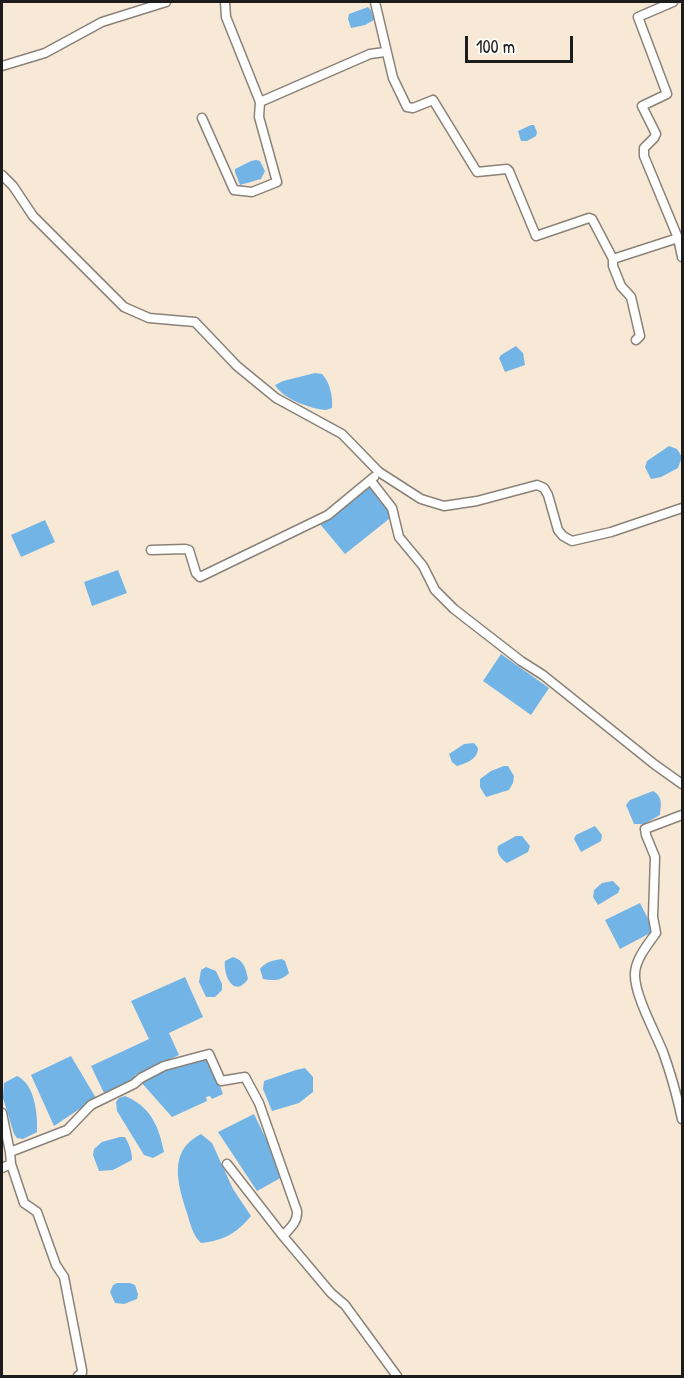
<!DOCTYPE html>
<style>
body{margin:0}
#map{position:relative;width:684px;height:1378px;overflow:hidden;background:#f7e9d6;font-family:"Patrick Hand",sans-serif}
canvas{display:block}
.frame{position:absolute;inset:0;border:3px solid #1c1c1c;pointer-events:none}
.scale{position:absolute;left:465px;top:36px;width:108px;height:27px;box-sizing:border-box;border:3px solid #1c1c1c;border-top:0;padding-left:8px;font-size:18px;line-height:21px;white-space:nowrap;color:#1c1c1c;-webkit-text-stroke:4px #fdfcf7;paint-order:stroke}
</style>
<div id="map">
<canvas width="684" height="1378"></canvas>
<div class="frame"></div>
<div class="scale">100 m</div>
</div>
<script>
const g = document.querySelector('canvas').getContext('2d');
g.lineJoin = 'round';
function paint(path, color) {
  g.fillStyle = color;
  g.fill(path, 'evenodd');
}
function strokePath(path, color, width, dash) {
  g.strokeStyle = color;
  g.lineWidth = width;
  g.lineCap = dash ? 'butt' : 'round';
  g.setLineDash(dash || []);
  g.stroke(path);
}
paint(new Path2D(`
 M368,7L371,10L374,20L365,25L351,28L348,19L349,14Z
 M531,125H534L537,132L536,136L527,141H521L518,131Z
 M256,160L260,161L265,171L261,179L240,185L235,172V169L251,161Z
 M516,346L523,353L525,365L505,372L499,358L501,355Z
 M315,373L322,374C330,382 333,397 332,408L326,410C311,409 283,399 275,385L283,381Z
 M669,446L677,449L682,457L678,468L661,477L651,479L645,467L647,461Z
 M369,484L394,515L345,554L320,524Z
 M45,520L55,542L21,557L11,535Z
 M118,570L127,593L92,606L84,582Z
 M501,654L549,688L531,715L483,681Z
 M474,743L478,748C478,759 467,763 457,766L452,762L449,754L464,744Z
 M504,766H508L514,776L513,783L509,790L486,797L480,787V779L491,771Z
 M653,791C663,797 661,804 660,815L644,824H634L626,805L630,800Z
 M595,826L602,835L601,841L581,852L574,839L576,835Z
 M516,836H522L530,846L528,852L507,863C501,859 496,853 498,846Z
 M613,881L620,888L618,893L598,905L593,897L594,890L602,883Z
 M640,903L654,931L620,949L605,920Z
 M233,957C244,960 246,969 248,979C234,999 223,975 225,961Z
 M282,959L285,961L289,973C282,981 273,981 263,979L260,969C265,962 274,960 282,959Z
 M206,967L216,971L222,984V990L215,997H206L199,982L201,970Z
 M185,977L203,1017L169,1033L179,1055L135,1075L136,1079L104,1093L91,1066L149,1039L131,1001Z
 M71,1056L96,1098L54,1126L31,1075Z
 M209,1056L223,1094L212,1099L210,1096L206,1097L207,1101L172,1117L140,1081L164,1068Z
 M305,1068L313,1077V1092L299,1103L272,1111L263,1089L264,1081L296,1070Z
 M17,1076C35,1084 38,1115 37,1132L23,1139L17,1138L14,1134L3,1098L4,1083Z
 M125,1096C150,1106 159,1126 164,1152L153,1158L144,1155L117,1111L116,1102L119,1098Z
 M254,1114L284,1176L257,1191L218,1132Z
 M201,1134L212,1143L233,1189L251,1216C237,1233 223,1241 201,1243C193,1236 190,1223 187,1213C178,1185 167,1151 201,1134Z
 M120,1137H125C129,1144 132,1151 132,1160L113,1170L99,1171L93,1155L94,1149L102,1142Z
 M117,1283H130L135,1285L138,1294L137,1299L124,1304L115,1303L110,1292L113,1285Z`), '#73b4e7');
const minor = new Path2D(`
 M225,2L226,17L260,102L370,54L385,52
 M375,2L393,78L407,107L413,108L433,100L477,172L507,169L509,171L536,236L589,218L592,219L613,259L678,238
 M673,2L638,17L667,94L642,106L656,134L654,138L644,148V156L678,238L682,257
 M2,66L45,53L102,22L166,2
 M202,118L234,190L252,192L277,182L259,117L260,102
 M2,175L13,186L33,216L124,307L149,318L195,322L237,366L276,398L342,434L379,472L421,499L444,506L477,501L537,485L544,488L548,495L558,530L563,536L572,541L611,532L682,508
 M613,259V266L621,286L631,297L640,336L636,340
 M371,481L392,508L399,537L423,566L435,590L454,609L521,661L543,675L654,764L682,784
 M151,550L185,549L189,550L196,573L200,577L328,515L374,477
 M682,815L645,829L646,835L655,857L653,917L656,933C648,944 635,960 635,974C634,994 655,1032 663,1052C671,1074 677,1096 682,1119
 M2,1113L10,1152
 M11,1164L24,1203L37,1212L56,1265L64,1277L82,1370V1373L78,1376
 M227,1164L283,1236L331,1293L345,1305L397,1376
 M2,1168L11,1164L10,1152L67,1130L91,1105L134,1084L141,1078L164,1066L209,1054L221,1081L245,1077L259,1103L297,1211C298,1222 290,1228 283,1236`);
strokePath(minor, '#8a8279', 11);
strokePath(minor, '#fff', 8);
</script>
